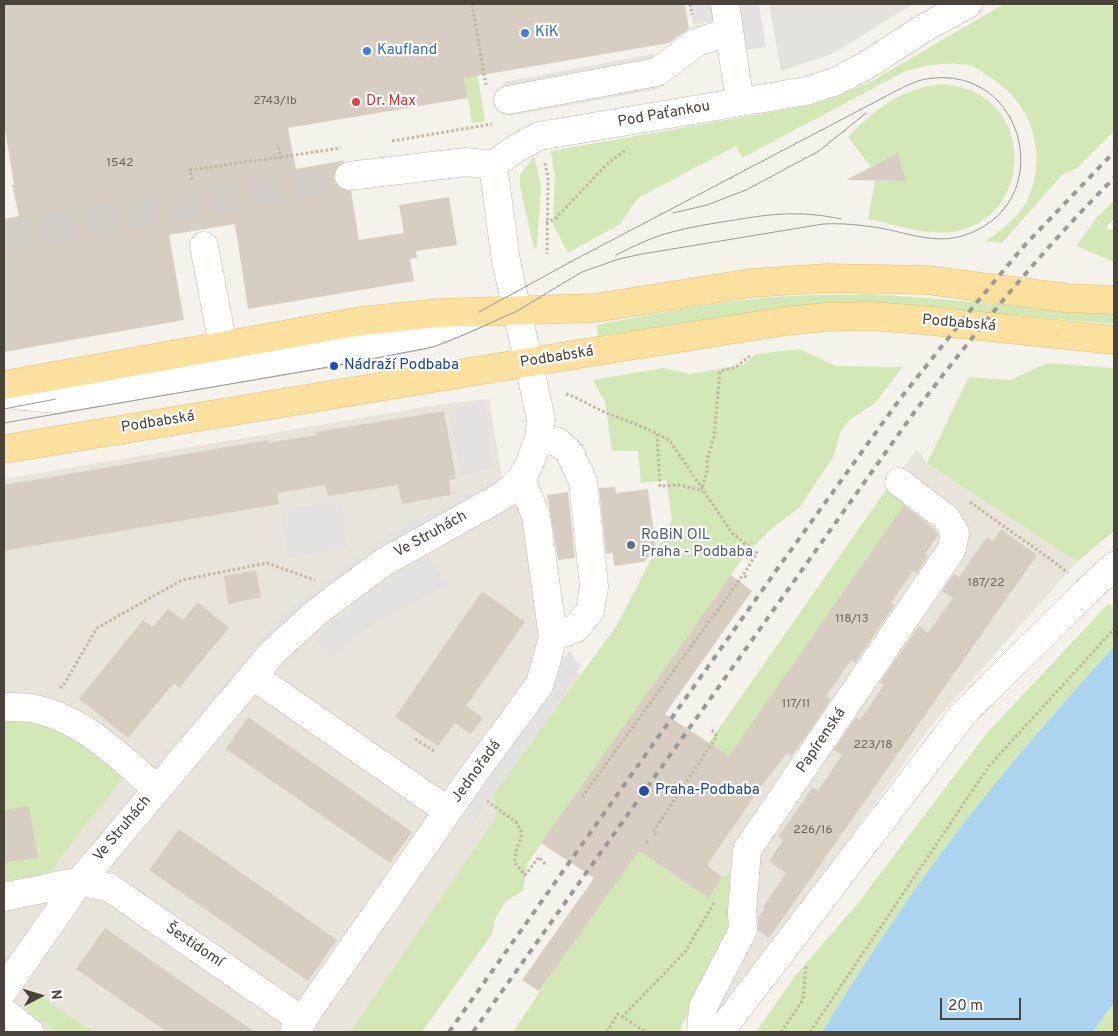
<!DOCTYPE html>
<meta charset="utf-8">
<style>
body{margin:0}
#map{position:relative;width:1118px;height:1036px;overflow:hidden;background:#f5f2ec;font-family:Overpass,sans-serif}
canvas{display:block}
.frame{position:absolute;inset:0;border:5px solid #4a4339;pointer-events:none}
.north{position:absolute;left:15px;top:971px;width:50px;height:50px;-webkit-text-stroke:4px #fff;paint-order:stroke;rotate:85deg;font-size:14px;font-weight:700;line-height:20px;text-align:center;color:#4a4339}
.north::after{content:'';display:block;margin:auto;width:18px;height:22px;background:#4a4339;clip-path:polygon(50% 0,100% 100%,50% 72%,0 100%)}
.scale{position:absolute;left:940px;top:998px;width:81px;height:22px;box-sizing:border-box;border:2px solid #4a4339;border-top:0;padding-left:6px;font-size:15px;line-height:18px;white-space:nowrap;color:#4a4339;-webkit-text-stroke:4px #fff;paint-order:stroke}
</style>
<div id="map">
<canvas width="1118" height="1036"></canvas>
<div class="frame"></div>
<div class="north">N</div>
<div class="scale">20 m</div>
</div>
<script>
const g = document.querySelector('canvas').getContext('2d');
g.lineJoin = 'round';
function paint(path, color) {
  g.fillStyle = color;
  g.fill(path, 'evenodd');
}
function strokePath(path, color, width, dash) {
  g.strokeStyle = color;
  g.lineWidth = width;
  g.lineCap = dash ? 'butt' : 'round';
  g.setLineDash(dash || []);
  g.stroke(path);
}
function write(font, color, halo, rows, align = 'center') {
  g.font = font + ' Overpass,sans-serif';
  g.lineWidth = 4.5;
  g.setLineDash([]);
  g.textBaseline = 'middle';
  g.strokeStyle = halo;
  g.fillStyle = color;
  for (const [text, x, y, turn = 0] of rows) {
    g.save();
    g.translate(x, y);
    g.rotate((+turn || 0) * Math.PI / 180);
    g.textAlign = isNaN(turn) ? turn : align;
    if (halo) g.strokeText(text, 0, 0);
    g.fillText(text, 0, 0);
    g.restore();
  }
}
paint(new Path2D(`
 M489,399L503,483L527,526L543,633L581,675L492,796L498,816L350,1032H4V479L442,404Z
 M917,449L927,463L1077,562L930,727L806,899L717,1017L628,858L886,490Z`), '#e9e4da');
paint(new Path2D(`
 M769,4H913L834,53L781,71Z`), '#e5e1dd');
paint(new Path2D(`
 M452,4H466L485,121L472,123Z
 M1004,4H1114V131L1077,168L1062,175L1002,243L986,241C1000,231 1019,217 1027,201C1049,154 1032,102 988,76C982,72 975,66 968,65C947,61 924,65 904,72L742,158L736,146L638,198L620,224L568,253L553,225L555,177L551,151L789,109L813,104L840,95L872,81Z
 M942,84C953,86 964,87 975,92C1039,125 1022,225 950,232C925,235 892,224 868,219L875,181H899L901,180L904,174L900,159L895,156L871,167L848,137C876,109 901,88 942,84Z
 M534,156L541,185L537,247L534,249L520,186V175Z
 M1114,201V218L1106,228L1114,231V262L1076,246L1097,217Z
 M870,294L939,299L1114,314V324L892,304L854,303L823,304L775,309L598,336L596,325C661,313 727,299 793,296C819,294 845,295 870,294Z
 M800,349L836,366L903,367L875,403L851,419L840,432L834,456L799,508L771,529L745,555L527,864L523,891L506,901L496,917L492,934L422,1032H350L497,816L492,796L617,625L672,519L666,480L641,483L638,451H612L605,402L593,380L663,368L690,374L743,365L756,354Z
 M1047,363L1114,368V531L1077,562L927,463L969,377L1011,380Z
 M886,490L905,504L682,824L643,854L707,898L722,877L733,872L739,913L688,1015L682,1024L680,1032H513L628,858Z
 M1109,603L1114,609V646C1058,709 1001,773 951,840C904,902 862,967 822,1032H756L795,976L858,903L986,734Z
 M4,712L47,720L127,773L73,841L48,876L4,883V863L37,858L29,806L4,810Z
 M36,993L93,1032H57L25,1009Z
 M1114,1004V1032H1093L1107,1012Z`), '#d2e8b6');
paint(new Path2D(`
 M690,4H759L766,47L745,50L739,17L693,25Z
 M653,54L659,89L509,116L504,82Z
 M481,400H484L493,468L461,475L449,413Z
 M471,492L475,499L401,537L82,869L75,864L159,759L269,630L286,612L381,540L408,523Z
 M341,502L347,546L288,558L281,509Z
 M426,554L449,585L374,623L330,658L314,638L369,593Z
 M570,650L575,660L582,665L535,736L472,825L462,806Z
 M289,682L437,786L432,793L286,688Z`), '#e4e2e0');
paint(new Path2D(`
 M1114,646V1004L1107,1012L1093,1032H822C862,967 904,902 951,840C1001,773 1058,709 1114,646Z`), '#aad4f0');
paint(new Path2D(`
 M4,4H685L689,29L669,43L464,78L468,98L288,128L296,169L346,160L339,164L335,169L334,178L336,185L342,190L351,191L359,240L404,233L399,205L449,197L457,245L416,251L417,258L410,259L414,281L248,309L235,224L169,235L184,320L4,352V219L19,216L12,185H14L4,123Z
 M898,153L906,181L846,180Z
 M444,411L456,479L449,480L451,495L402,504L398,485L328,496L325,485L277,493L279,504L4,551V485L268,440V443L316,435V432Z
 M615,487L616,493L648,489L656,548L644,562L614,566L613,553L606,554L599,488Z
 M568,492L575,558L558,560L547,495Z
 M904,505L934,529L938,535L925,554L928,556L917,573L913,571L891,603L894,606L855,663L851,660L826,696L831,699L809,732L791,756L787,753L763,784L707,865L722,877L708,898L639,851L539,991L522,980L594,878L541,843L731,575L752,591L665,714L729,756Z
 M1001,529L1037,555L769,938L758,930V918L765,908L763,907L786,873L769,861L783,840L778,837L813,787L818,791L842,755L834,750L856,717L860,720L884,685L880,682L919,626L928,633L953,598L942,591L954,574L959,577L987,537L993,541Z
 M256,570L261,597L228,604L224,576Z
 M482,591L525,622L466,706L483,718L471,734L455,723L438,746L395,717Z
 M198,602L229,628L179,688L174,683L128,738L79,699L143,620L153,627L168,609L183,620Z
 M248,717L412,832L390,863L226,749Z
 M29,806L38,858L4,863V810Z
 M179,829L337,940L308,981L149,870Z
 M105,928L208,1000L255,1032H167L76,969Z`), '#d7cec1');
strokePath(new Path2D(`
 M4,236L349,176`), '#d3cfc8', 28, [28, 14]);
const minor = new Path2D(`
 M725,4L740,102
 M508,100L657,72L697,42L729,32
 M493,165L515,149L539,136L806,91L837,81L867,65L924,28L968,4
 M349,176L466,162L493,165
 M204,246L223,346
 M4,394L56,399L331,353L419,336L440,330L479,312
 M539,438L558,442L569,452L583,481L594,587L590,611L576,628L553,637
 M253,676L448,811
 M4,707C13,707 22,707 31,708C81,717 120,757 157,789
 M4,897L80,881L110,888L303,1021
 M4,990L80,881L272,653L318,611L384,562L504,495L521,479L529,465L539,438L541,419L506,261L493,165
 M4,1012L30,1032
 M294,1032L473,775L540,684L553,637L536,516L521,479
 M701,1032L703,1007L743,930L742,912L747,850L952,549L955,533L946,518L899,482
 M720,1032L964,713L1087,591L1114,566`);
const major = new Path2D(`
 M4,385L361,321L439,313L595,308L751,283L827,278L927,280L1067,298L1114,300
 M4,449L591,352L786,321L826,317L871,316L922,320L1114,340`);
strokePath(minor, '#c1baae', 29);
strokePath(major, '#e3be6c', 29);
strokePath(new Path2D(`
 M472,4L486,85
 M690,4L692,15
 M392,141L492,124
 M281,157L341,148
 M545,163L548,177L547,254
 M192,180L190,170L281,157L277,144
 M546,223L556,218L606,165L627,149
 M566,394C577,397 587,404 598,409C622,420 648,427 670,441L732,533L757,553L743,575L748,578
 M657,434L660,486L679,485L703,491
 M702,487L707,472V460L714,437L720,371L736,367L751,355
 M970,502L1057,564L1068,573
 M60,688L63,686L97,628L182,580L267,563L315,580
 M415,739L434,751
 M582,797L743,575
 M487,801L517,823L522,834L516,851L514,862L525,875L539,857L545,864
 M656,835L653,832L717,736L710,728
 M646,841L649,844
 M622,1017L685,952L714,903
 M607,1032L618,1014L646,1032
 M781,1032L803,1000L806,965
 M810,1032L989,766L1114,629`), '#c3b69f', 3, [2.5, 2.5]);
strokePath(minor, '#fff', 28);
strokePath(major, '#fce19e', 28);
strokePath(new Path2D(`
 M673,213L707,205L746,190L819,151L866,113
 M616,255C634,246 652,237 672,232C690,227 709,224 728,221C770,214 799,210 841,219
 M4,409L56,399
 M4,423L334,366L433,347L466,334L517,311L582,272L619,259L642,254L823,224C842,223 861,225 880,228C907,233 935,244 962,236C1060,207 1027,62 926,79C915,81 904,87 894,92L576,259L479,312`), '#999', 1);
strokePath(new Path2D(`
 M449,1032L778,568L900,399L973,307L1024,246L1114,152
 M473,1032L913,414C976,331 1041,251 1114,178`), '#999', 4, [6, 6]);
for (const [x, y, r, color] of [
 [525,33,5,"#3f7fe0"],
 [367,51,5,"#3f7fe0"],
 [356,102,5,"#e0444e"],
 [334,366,5,"#1a4fb4"],
 [631,545,5,"#5c6f8a"],
 [644,791,6,"#1a4fb4"]
]) {
  const dot = new Path2D();
  dot.arc(x, y, r, 0, 2 * Math.PI);
  g.fillStyle = color;
  g.fill(dot);
  strokePath(dot, '#fff', 2);
}
write('12px', '#6d665b', null, [
 ["2743/1b",275,102],
 ["1542",120,164],
 ["187/22",986,584],
 ["118/13",852,620],
 ["117/11",796,705],
 ["223/18",873,746],
 ["226/16",813,831]
]);
write('15px', '#366cbe', '#fff', [
 ["KiK",535,33],
 ["Kaufland",377,51]
], 'left');
write('15px', '#be3a42', '#fff', [
 ["Dr. Max",366,102]
], 'left');
write('15px', '#4a4339', '#fff', [
 ["Pod Paťankou",664,115,-10],
 ["Podbabská",959,324,5],
 ["Podbabská",557,358,-9],
 ["Podbabská",158,423,-9],
 ["Ve Struhách",431,535,-29],
 ["Papírenská",822,741,-56],
 ["Jednořadá",477,772,-54],
 ["Ve Struhách",123,829,-50],
 ["Šestidomí",194,946,34]
]);
write('15px', '#164399', '#fff', [
 ["Nádraží Podbaba",344,366],
 ["Praha-Podbaba",655,791]
], 'left');
write('15px', '#4e5e75', '#fff', [
 ["RoBiN OIL",641,536],
 ["Praha - Podbaba",641,553]
], 'left');
</script>
